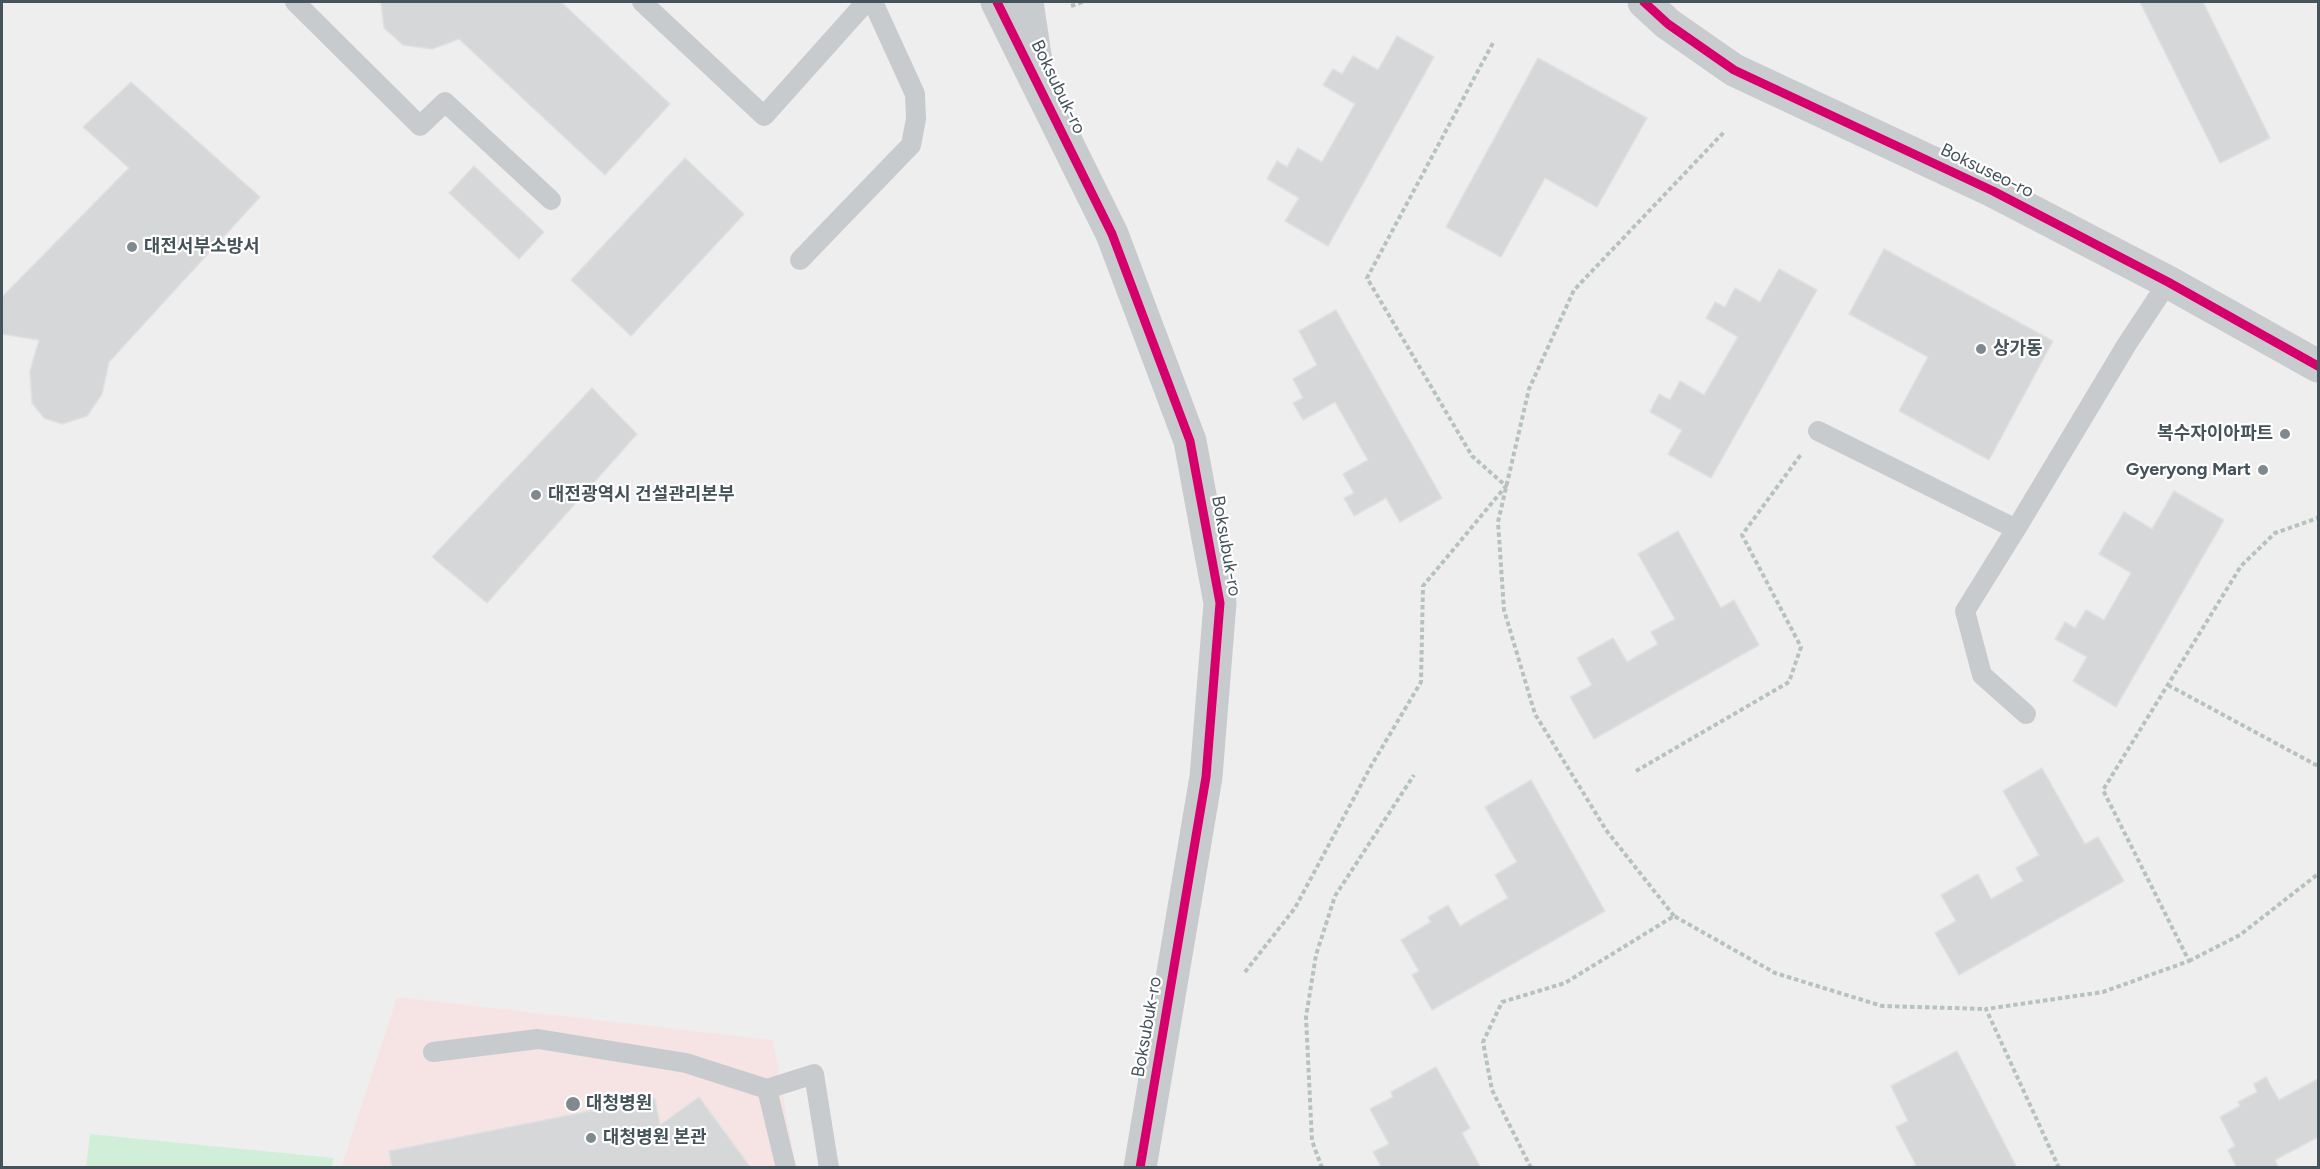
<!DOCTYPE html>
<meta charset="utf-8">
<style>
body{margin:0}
#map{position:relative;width:2320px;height:1169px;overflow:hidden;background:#efeeee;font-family:Figtree,sans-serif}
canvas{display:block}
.frame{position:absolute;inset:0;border:3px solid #45545b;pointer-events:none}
</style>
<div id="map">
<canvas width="2320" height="1169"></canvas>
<div class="frame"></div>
</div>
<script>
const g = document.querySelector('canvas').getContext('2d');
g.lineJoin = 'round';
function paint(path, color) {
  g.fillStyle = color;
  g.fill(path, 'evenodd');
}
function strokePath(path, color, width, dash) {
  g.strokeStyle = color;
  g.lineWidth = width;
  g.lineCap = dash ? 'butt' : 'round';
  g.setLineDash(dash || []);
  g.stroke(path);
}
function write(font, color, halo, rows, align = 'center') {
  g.font = font + ' Figtree,"Noto Sans KR",sans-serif';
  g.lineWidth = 4.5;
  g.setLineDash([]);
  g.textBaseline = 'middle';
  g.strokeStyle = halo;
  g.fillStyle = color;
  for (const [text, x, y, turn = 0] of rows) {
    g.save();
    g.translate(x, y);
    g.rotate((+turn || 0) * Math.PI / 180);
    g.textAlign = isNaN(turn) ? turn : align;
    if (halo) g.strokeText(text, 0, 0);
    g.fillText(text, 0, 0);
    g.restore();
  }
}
paint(new Path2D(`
 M397,997L773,1040L796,1167L341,1168Z`), '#f6e4e5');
paint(new Path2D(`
 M90,1134L334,1158L331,1168L86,1167Z`), '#d1efd8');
const building = new Path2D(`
 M381,2H561L670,104L605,175L459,39L432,49L403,45L384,28Z
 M2140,2H2203L2270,138L2220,163Z
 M1397,36L1434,57L1328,246L1285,221L1299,198L1267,179L1277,161L1287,167L1298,148L1322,162L1355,104L1323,85L1333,69L1342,74L1353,56L1378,70Z
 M1538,58L1647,118L1597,207L1545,178L1501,257L1446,227Z
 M131,82L260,197L109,362L102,394L87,416L62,424L44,418L32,403L30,371L39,340L2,334V297L129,168L83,127Z
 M685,158L744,214L631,336L571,280Z
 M474,166L544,232L519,259L449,193Z
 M1884,249L2053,341L1989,460L1899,411L1928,357L1849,314Z
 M1779,269L1817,290L1711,478L1668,454L1682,430L1650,412L1659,394L1670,400L1680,381L1704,395L1738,337L1706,318L1715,302L1725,307L1735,288L1760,302Z
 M1336,310L1442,498L1400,522L1386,498L1354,516L1344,498L1354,493L1343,474L1368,460L1335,402L1303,420L1293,403L1303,398L1293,379L1317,365L1299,331Z
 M592,388L637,434L487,603L432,557Z
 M2174,491L2224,520L2116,707L2073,681L2087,657L2055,639L2065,622L2075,628L2086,610L2104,620L2131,573L2099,554L2124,512L2152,529Z
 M1678,531L1721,608L1734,600L1759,645L1594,739L1570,697L1592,685L1577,658L1613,638L1627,662L1658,644L1651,632L1675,619L1638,554Z
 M2042,768L2085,844L2098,837L2124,881L1959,975L1935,933L1956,921L1941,895L1978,874L1991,899L2023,881L2016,868L2039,855L2003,791Z
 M1531,780L1605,911L1432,1010L1412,975L1419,971L1401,940L1431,922L1428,917L1448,905L1460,926L1508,898L1495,875L1517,862L1485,807Z
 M1957,1051L2017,1168H1911L1916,1165L1896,1127L1908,1121L1891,1086Z
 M1436,1067L1470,1128L1462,1133L1481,1168H1382L1373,1152L1389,1144L1370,1109L1393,1097L1391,1092Z
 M2266,1077L2279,1100L2318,1079V1137L2275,1160L2278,1166L2275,1168H2237L2228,1150L2235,1146L2220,1117L2240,1106L2238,1102L2257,1092L2254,1084Z
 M699,1097L751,1168H392L389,1151L655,1098L660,1125Z`);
paint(building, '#d6d7d8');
strokePath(building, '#e0e0e1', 1.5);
strokePath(new Path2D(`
 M1071,6L1083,2
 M2168,685L2318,766
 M1636,771L1789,682L1801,647L1742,535L1802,453
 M1674,916L1606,830L1535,714L1504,610L1498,522L1529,389L1574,290L1725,131
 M2189,961L2240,935L2318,874
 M1245,972L1295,908L1371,766L1421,682L1423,586L1506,486L1472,456L1367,278L1494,41
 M1322,1168L1312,1141L1306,1017L1316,955L1335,896L1414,775
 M1531,1168L1492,1090L1483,1042L1502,1002L1565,983L1674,916L1775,973L1882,1006L1986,1009
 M2059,1168L1986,1009L2103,992L2189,961L2103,790L2241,566L2275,533L2318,518`), '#b6c3bd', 4, [4.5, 3]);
strokePath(new Path2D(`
 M295,2L420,126L445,102L551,200
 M642,2L764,116L866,2
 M800,260L911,145L916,119L915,94L873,2
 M1818,431L2016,529L2127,344L2168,282
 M2016,529L1965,611L1982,675L2026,714
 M433,1052L538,1039L686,1063L767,1089L814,1074L829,1168
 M767,1089L786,1168`), '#c8cbcd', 20);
strokePath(new Path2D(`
 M997,2L1112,234L1190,441L1220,603L1206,777L1140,1168`), '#c8cbcd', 33);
strokePath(new Path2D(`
 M1027,2L1040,88
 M1644,2L1668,24L1734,70L1993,191L2168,282L2318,366`), '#c8ccce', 33);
strokePath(new Path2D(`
 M997,2L1112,234L1190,441L1220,603L1206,777L1140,1168
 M1644,2L1668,24L1734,70L1993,191L2168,282L2318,366`), '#d6006c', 9);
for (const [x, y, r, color] of [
 [132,247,6,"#808a8e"],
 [1981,349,6,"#808a8e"],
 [2285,434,6,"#808a8e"],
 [2263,470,6,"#808a8e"],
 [536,495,6,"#808a8e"],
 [573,1104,8,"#808a8e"],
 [591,1138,6,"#808a8e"]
]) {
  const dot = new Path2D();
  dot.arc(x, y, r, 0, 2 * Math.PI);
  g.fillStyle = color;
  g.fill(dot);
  strokePath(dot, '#fff', 2);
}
write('18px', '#45545b', '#fff', [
 ["Boksubuk-ro",1058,87,64],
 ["Boksuseo-ro",1987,171,26],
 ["Boksubuk-ro",1226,546,80],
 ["Boksubuk-ro",1147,1027,-80]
]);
write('bold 18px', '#45545b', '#fff', [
 ["대전서부소방서",144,247],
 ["상가동",1993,349],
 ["복수자이아파트",2273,434,"right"],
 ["Gyeryong Mart",2251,470,"right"],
 ["대전광역시 건설관리본부",548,495],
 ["대청병원",586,1104],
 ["대청병원 본관",603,1138]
], 'left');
</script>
